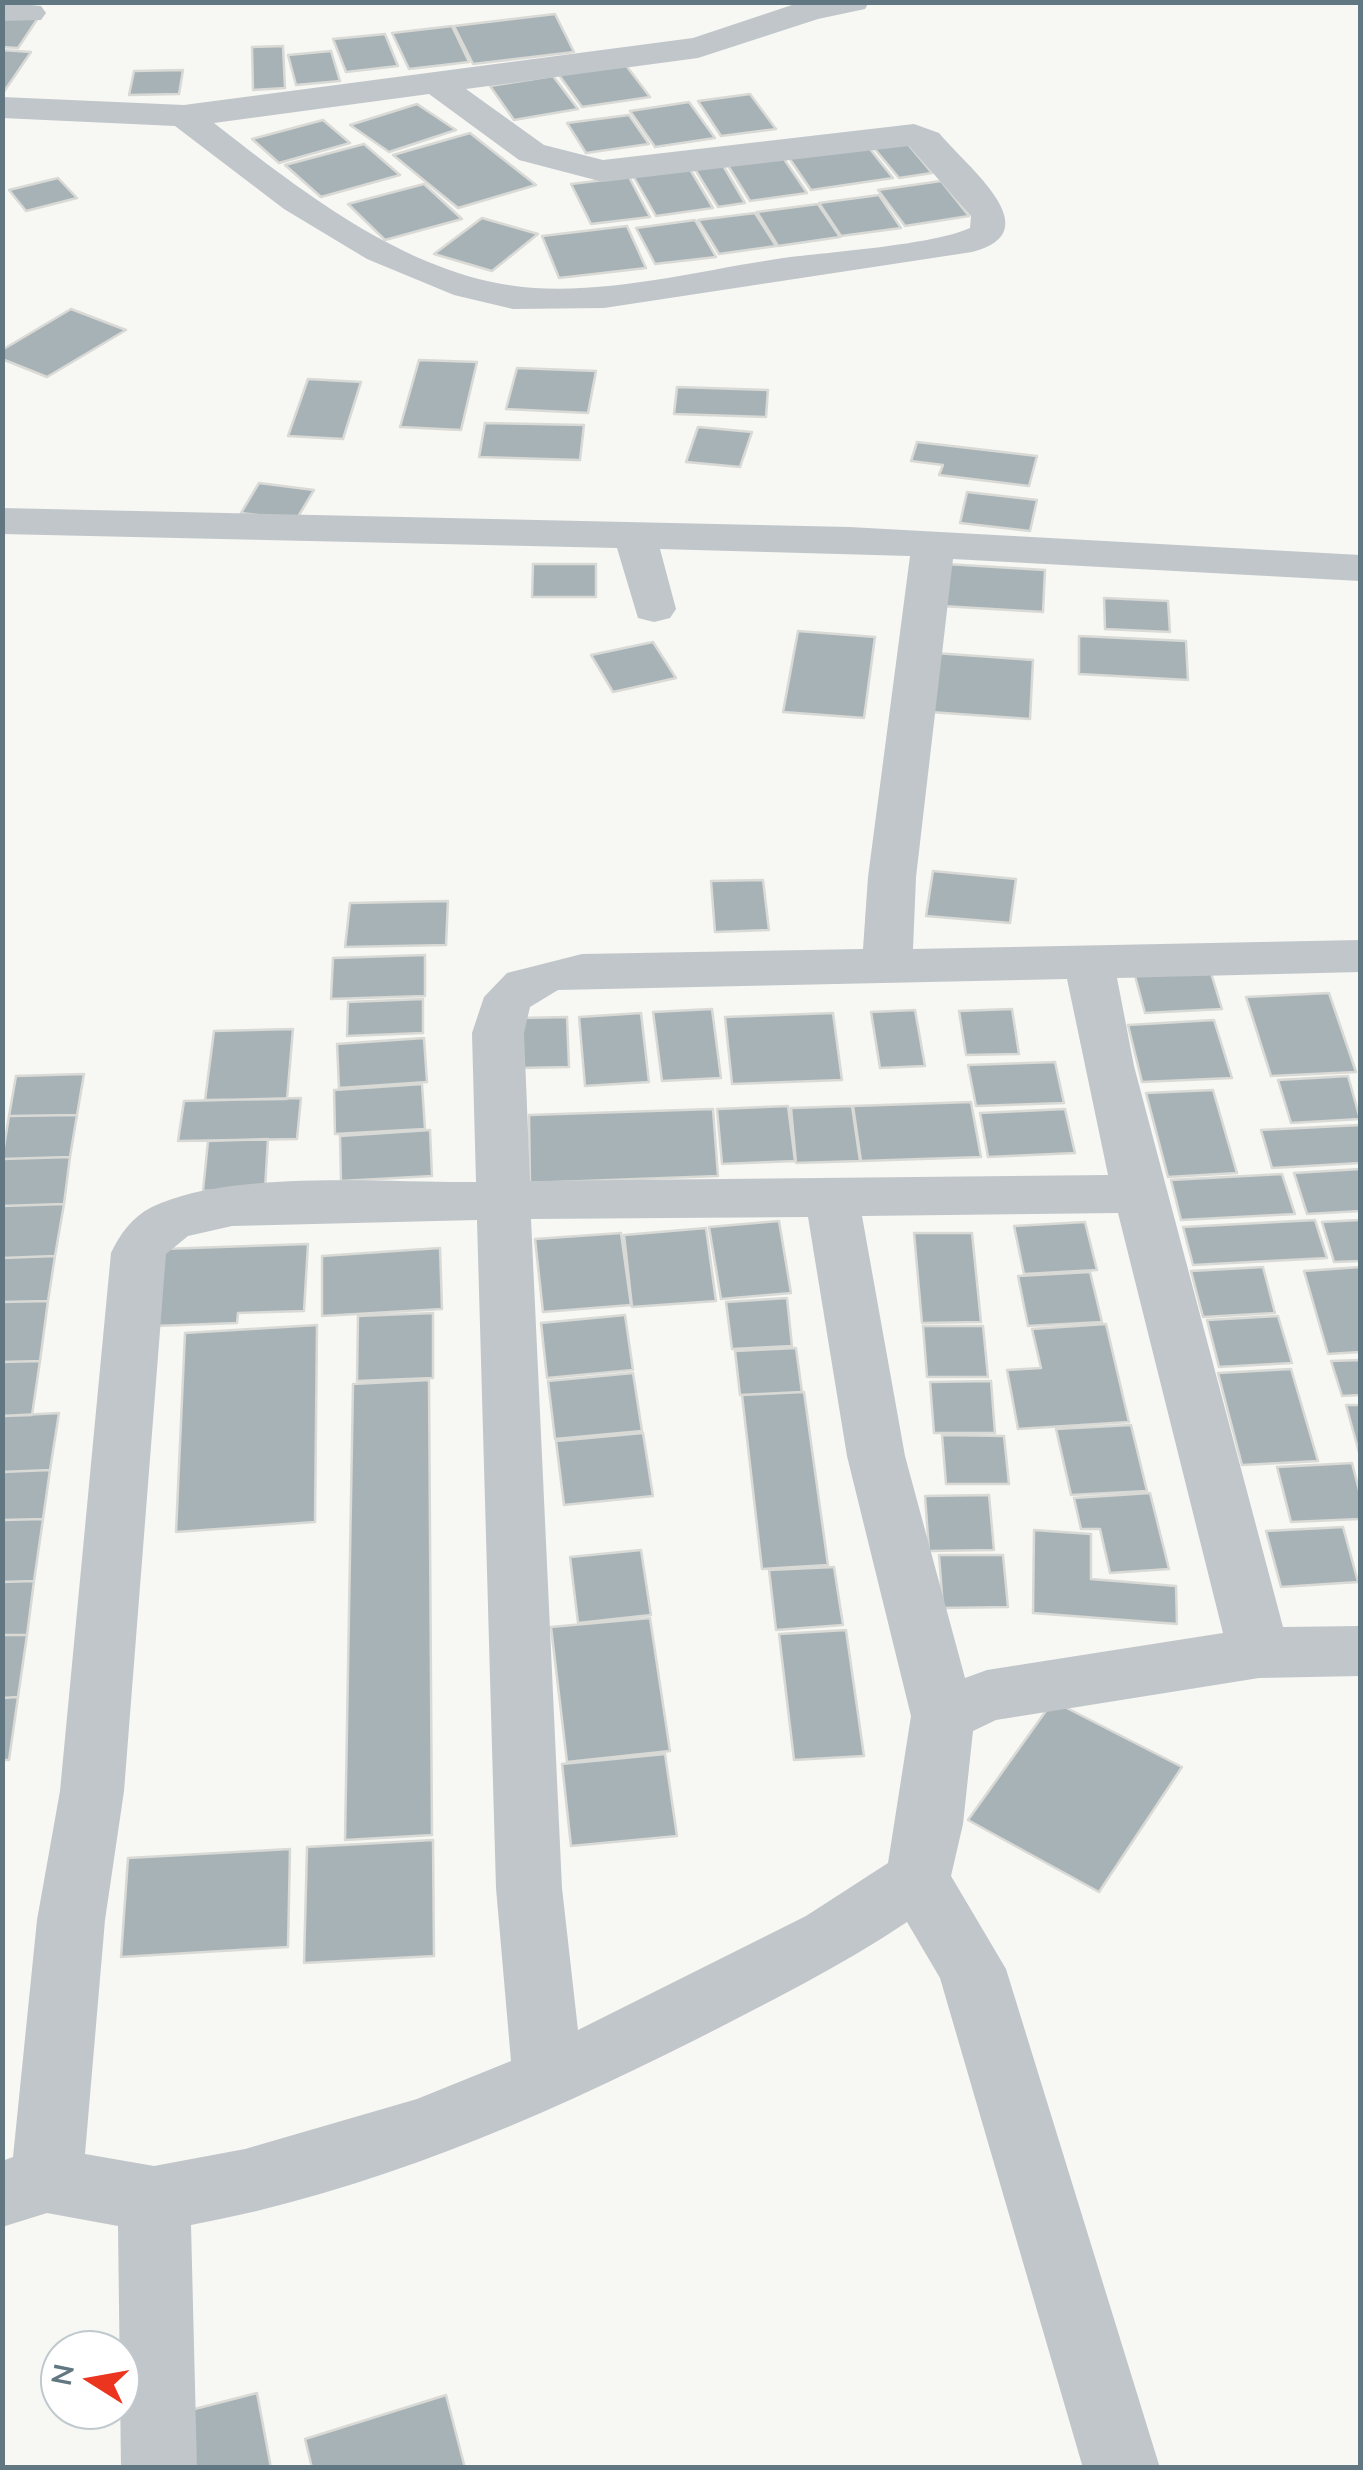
<!DOCTYPE html>
<style>
body{margin:0}
#map{position:relative;width:1363px;height:2470px;overflow:hidden;background:#f7f7f4;font-family:Mulish,sans-serif}
canvas{display:block}
.frame{position:absolute;inset:0;border:5px solid #617781;pointer-events:none}
.north{position:absolute;left:40px;top:2330px;width:100px;height:100px;box-sizing:border-box;background:#fff;border:2px solid #c0c9cd;border-radius:50%;rotate:281deg;font-size:28px;font-weight:700;line-height:40px;text-align:center;color:#617781}
.north::after{content:'';display:block;margin:auto;width:35px;height:45px;background:#ec351f;clip-path:polygon(50% 0,100% 100%,50% 72%,0 100%)}
</style>
<div id="map">
<canvas width="1363" height="2470"></canvas>
<div class="frame"></div>
<div class="north">N</div>
</div>
<script>
const g = document.querySelector('canvas').getContext('2d');
g.lineJoin = 'round';
function paint(path, color) {
  g.fillStyle = color;
  g.fill(path, 'evenodd');
}
function strokePath(path, color, width, dash) {
  g.strokeStyle = color;
  g.lineWidth = width;
  g.lineCap = dash ? 'butt' : 'round';
  g.setLineDash(dash || []);
  g.stroke(path);
}
const building = new Path2D(`
 M2,12L40,15L18,48L2,47Z
 M555,14L574,52L473,64L454,26Z
 M452,26L469,62L409,69L392,33Z
 M385,34L398,66L346,72L333,39Z
 M283,46L285,88L253,90L252,47Z
 M2,50L31,52L3,93H2Z
 M331,51L340,81L296,85L288,55Z
 M625,64L650,97L582,107L559,75Z
 M183,70L179,94L129,95L134,71Z
 M553,76L578,109L514,120L490,86Z
 M750,94L776,129L721,136L698,101Z
 M689,102L715,138L655,147L630,111Z
 M417,104L456,130L389,152L350,125Z
 M629,115L649,144L586,153L567,123Z
 M323,120L350,143L279,163L252,139Z
 M470,133L536,185L458,208L393,155Z
 M902,137L932,173L899,178L869,142Z
 M364,144L400,175L321,197L285,165Z
 M866,144L893,178L811,190L787,155Z
 M782,156L807,193L750,201L727,164Z
 M721,162L745,203L718,207L693,166Z
 M688,166L713,208L656,216L632,174Z
 M629,177L650,217L591,224L571,184Z
 M58,178L77,198L26,211L9,190Z
 M941,181L969,216L905,226L878,190Z
 M424,184L462,219L385,240L348,204Z
 M879,195L901,228L841,236L819,203Z
 M818,204L840,237L778,246L757,212Z
 M755,213L776,246L719,254L698,220Z
 M482,218L538,234L492,271L434,254Z
 M695,220L716,257L655,264L636,228Z
 M627,226L646,268L559,278L542,236Z
 M71,309L126,330L47,377L2,359V350Z
 M419,360L477,362L461,430L400,427Z
 M517,368L596,371L588,413L506,409Z
 M308,379L361,382L343,439L288,436Z
 M677,387L768,390L766,417L674,414Z
 M485,423L584,425L580,460L479,457Z
 M698,427L752,432L740,467L686,462Z
 M917,442L1037,456L1029,486L939,475L943,465L911,461Z
 M259,483L314,490L296,520L241,513Z
 M967,492L1037,500L1030,531L960,523Z
 M533,564H596V597H532Z
 M946,564L1045,570L1043,612L942,606Z
 M1104,598L1168,601L1170,632L1105,629Z
 M798,631L875,637L864,718L783,712Z
 M1079,636L1186,641L1188,680L1079,674Z
 M653,642L676,678L613,692L591,655Z
 M935,653L1033,660L1030,719L930,712Z
 M933,871L1016,879L1010,923L926,916Z
 M763,880L769,930L715,932L711,881Z
 M448,901L446,945L345,947L350,903Z
 M425,955V996L331,999L333,958Z
 M1211,973L1222,1009L1145,1013L1135,976Z
 M1329,993L1356,1072L1271,1076L1246,997Z
 M423,999V1033L347,1036L348,1002Z
 M712,1009L721,1078L662,1081L653,1012Z
 M1012,1009L1019,1054L966,1055L959,1011Z
 M915,1010L925,1066L880,1068L871,1012Z
 M641,1013L649,1082L585,1086L579,1017Z
 M833,1013L842,1080L732,1084L725,1017Z
 M567,1017L569,1067L520,1068L521,1018Z
 M1214,1020L1232,1078L1142,1082L1128,1025Z
 M293,1029L287,1099L205,1100L214,1031Z
 M424,1038L427,1082L339,1088L337,1044Z
 M1055,1062L1064,1103L976,1106L968,1065Z
 M84,1074L77,1115L9,1116L16,1076Z
 M1348,1076L1360,1119L1291,1123L1278,1080Z
 M422,1084L425,1129L335,1134L334,1090Z
 M1213,1090L1237,1173L1168,1177L1146,1093Z
 M301,1098L297,1139L178,1141L184,1101Z
 M971,1102L981,1157L861,1161L853,1106Z
 M788,1106L795,1161L722,1164L717,1109Z
 M852,1106L860,1161L796,1163L791,1108Z
 M713,1109L718,1176L530,1183L529,1115Z
 M1065,1109L1075,1153L988,1157L980,1113Z
 M77,1115L70,1157L2,1159L9,1116Z
 M1360,1125V1163L1272,1168L1261,1130Z
 M430,1130L432,1176L341,1181L340,1136Z
 M268,1139L265,1189L203,1191L208,1141Z
 M70,1157L64,1204L2,1206V1159Z
 M1360,1169V1211L1307,1214L1294,1173Z
 M1282,1174L1295,1214L1181,1220L1171,1180Z
 M64,1204L55,1256L2,1258V1206Z
 M1315,1220L1327,1258L1193,1265L1183,1227Z
 M1360,1220V1261L1334,1262L1322,1222Z
 M779,1221L791,1293L721,1299L709,1227Z
 M1085,1222L1097,1270L1024,1274L1014,1226Z
 M706,1228L716,1301L632,1307L624,1235Z
 M621,1233L631,1305L543,1312L535,1239Z
 M914,1233H972L981,1322L922,1323Z
 M308,1244L304,1311L238,1313L237,1323L154,1326L162,1249Z
 M440,1248L442,1309L322,1316V1256Z
 M55,1256L48,1301L2,1302V1258Z
 M1263,1267L1275,1313L1203,1317L1191,1271Z
 M1360,1267V1352L1328,1354L1304,1271Z
 M1090,1272L1102,1322L1028,1326L1018,1276Z
 M787,1298L792,1346L732,1349L726,1302Z
 M48,1301L40,1361L2,1362V1302Z
 M433,1313V1378L357,1381L358,1316Z
 M625,1315L633,1370L547,1378L541,1323Z
 M1278,1316L1292,1363L1219,1367L1207,1320Z
 M1106,1324L1129,1422L1018,1429L1007,1370L1041,1368L1032,1329Z
 M317,1325L315,1522L176,1532L185,1333Z
 M923,1326H983L988,1377H927Z
 M796,1348L802,1392L740,1395L735,1351Z
 M1360,1360V1395L1342,1396L1331,1361Z
 M40,1361L32,1415L2,1416V1362Z
 M1291,1369L1318,1461L1242,1465L1218,1373Z
 M633,1373L642,1431L555,1439L548,1381Z
 M429,1380L432,1835L345,1840L353,1384Z
 M991,1381L995,1433H934L930,1382Z
 M804,1392L828,1565L762,1569L742,1395Z
 M1346,1405H1360V1456Z
 M59,1413L50,1470L2,1472V1416Z
 M1131,1425L1147,1491L1071,1495L1056,1429Z
 M643,1433L653,1496L564,1505L556,1441Z
 M942,1435L1004,1436L1009,1484H946Z
 M1352,1463L1360,1494V1519L1291,1522L1277,1467Z
 M50,1470L43,1519L2,1520V1472Z
 M1150,1493L1169,1569L1110,1573L1100,1529H1081L1074,1498Z
 M989,1495L994,1550L929,1551L925,1496Z
 M43,1519L34,1581L2,1582V1520Z
 M1343,1527L1358,1582L1281,1587L1266,1531Z
 M1034,1530L1091,1534V1579L1176,1586L1177,1624L1033,1613Z
 M641,1550L651,1615L578,1623L570,1557Z
 M939,1555H1003L1008,1607L943,1608Z
 M834,1567L843,1625L776,1630L769,1570Z
 M34,1581L27,1635H2V1582Z
 M650,1618L670,1751L567,1762L551,1627Z
 M846,1630L864,1756L794,1760L779,1634Z
 M2,1635H27L18,1697L2,1698Z
 M18,1697L9,1760H2V1698Z
 M1053,1701L1182,1767L1099,1892L968,1820Z
 M665,1754L677,1836L571,1846L562,1764Z
 M433,1840L434,1956L304,1963L307,1847Z
 M290,1849L288,1947L121,1957L128,1858Z
 M257,2393L271,2468H187L179,2413Z
 M446,2395L465,2468H312L305,2439Z`);
paint(building, '#a7b2b6');
strokePath(building, '#d9d9d6', 2.5);
paint(new Path2D(`
 M2,2L41,6L46,13L41,20L2,21Z
 M801,2H869L865,9L818,19L698,58L466,89L544,145L603,160L914,124L939,133C967,167 1052,232 972,252L604,308L513,309L454,295L367,259L284,209L175,126L2,118V97L184,105L693,38ZM429,94L519,160L603,182L909,146L971,216L970,228C933,245 829,252 783,258C702,270 616,293 534,288C414,280 305,194 214,123Z
 M2,508L849,527L1360,555V581L953,559L916,877L913,949L1360,940V972L1117,978L1134,1066L1283,1627L1360,1626V1676L1259,1678L996,1720L973,1731L963,1824L951,1876L1006,1969L1160,2468H1083L940,1978L907,1922C840,1967 767,2003 695,2040C534,2121 368,2192 191,2225L197,2468H121L118,2226L47,2213L2,2227V2161L13,2157L37,1920L60,1791L111,1253C120,1234 132,1217 152,1207C232,1169 385,1183 476,1182L472,1033L484,997L507,973L582,954L863,949L868,877L910,556L660,549L676,609L670,618L654,622L638,618L617,548L2,534ZM1067,979L1108,1175L530,1181L524,1033L530,1007L558,990ZM1118,1213L1223,1633L987,1670L965,1678L905,1456L862,1216ZM808,1217L847,1456L911,1716L888,1863L806,1916L578,2030L562,1888L531,1219ZM477,1220L496,1888L511,2061L417,2099L245,2149L154,2166L85,2154L105,1920L124,1791L166,1254L188,1236L232,1226Z`), '#c0c6c9');
</script>
